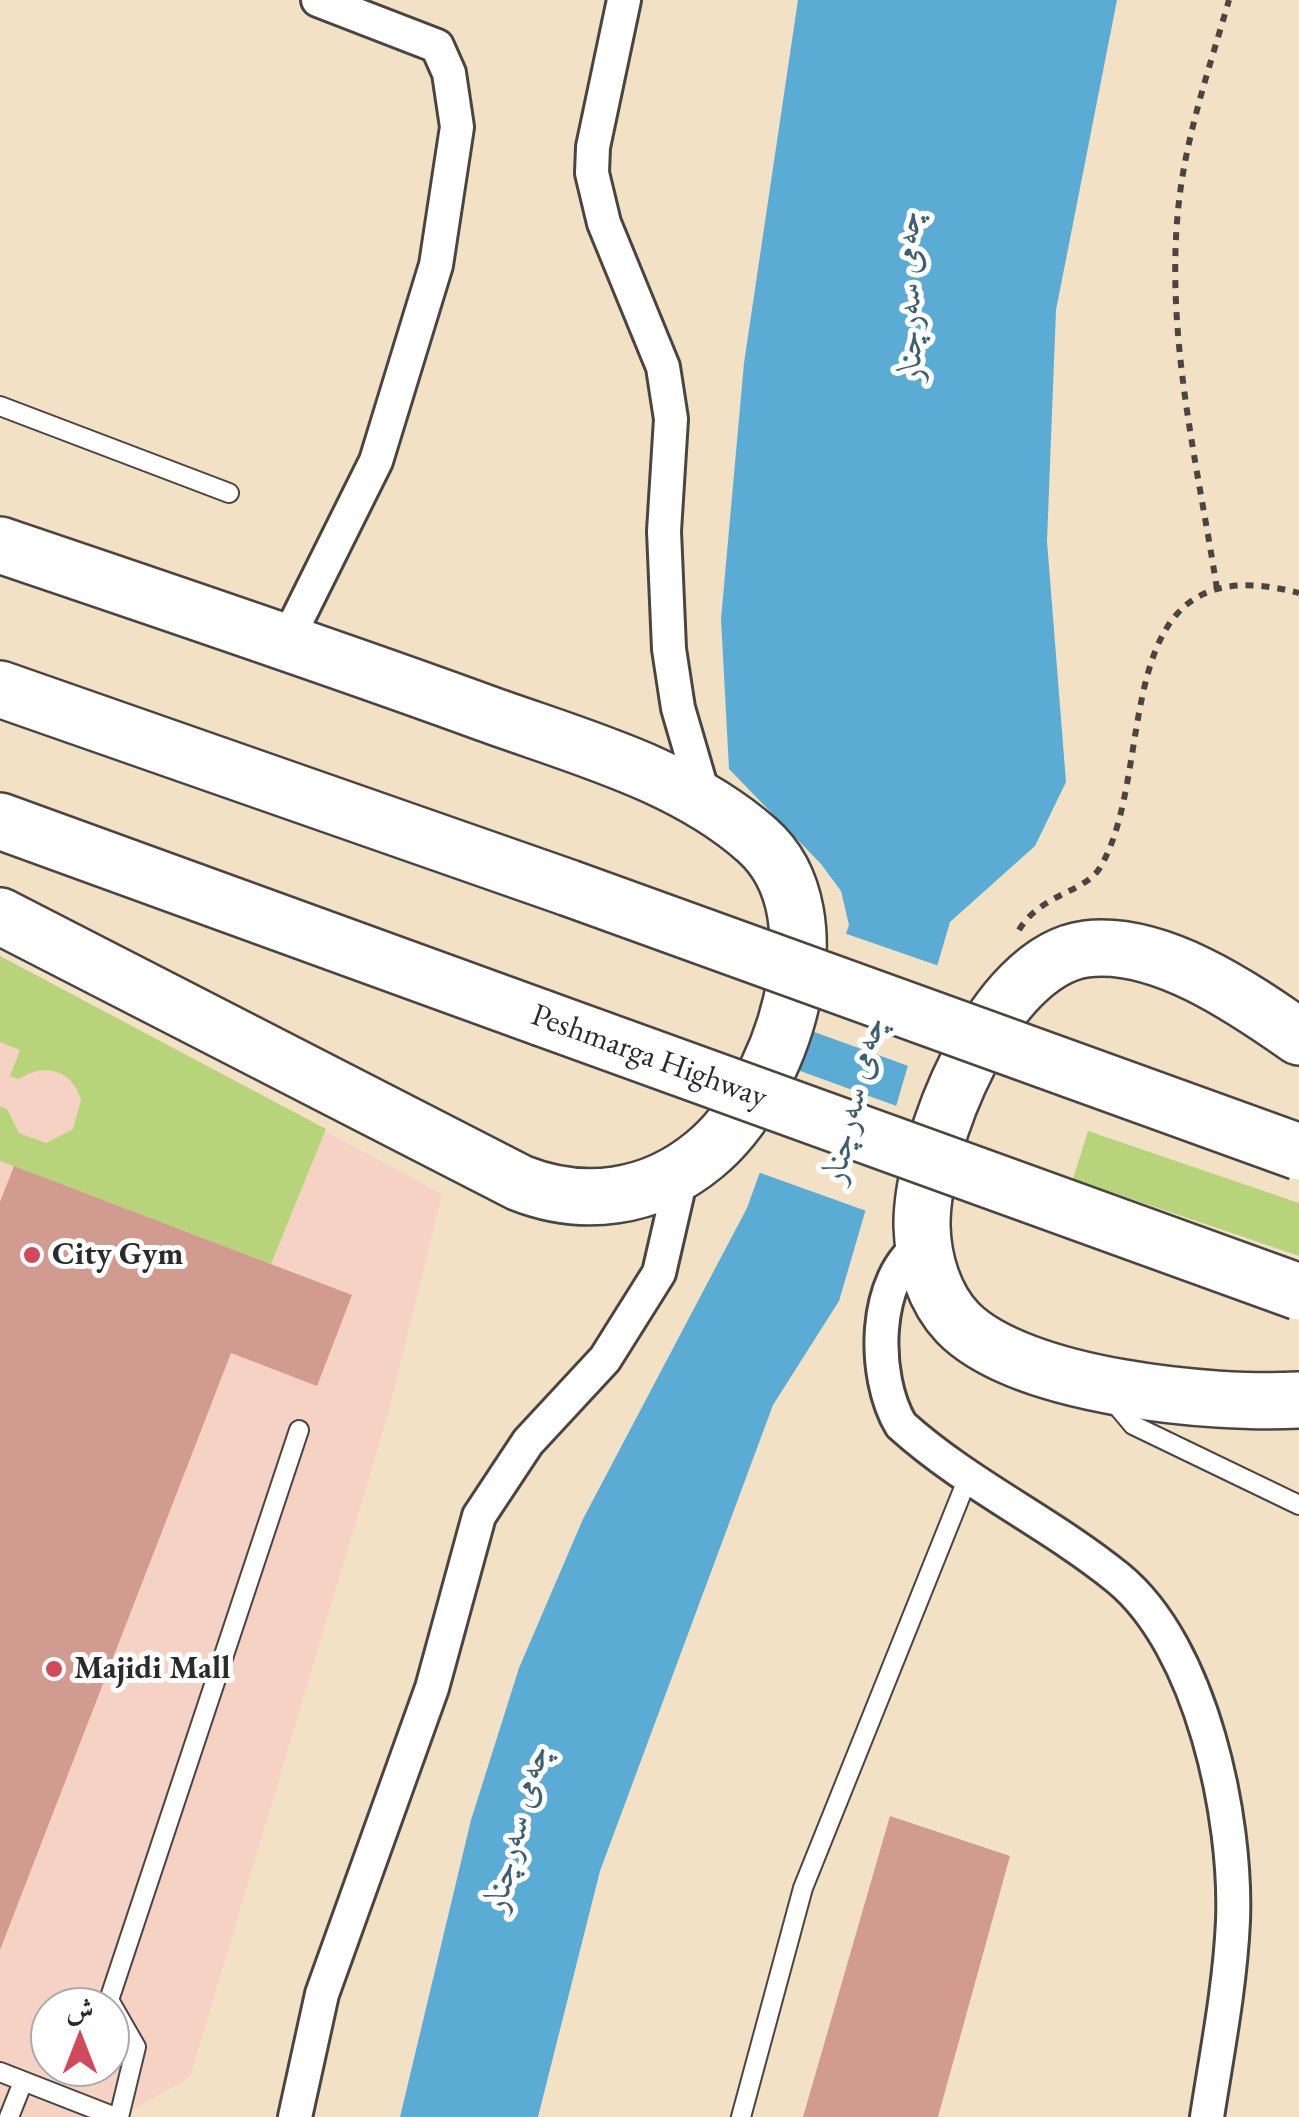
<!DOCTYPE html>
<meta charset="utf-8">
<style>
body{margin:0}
#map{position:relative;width:1299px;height:2117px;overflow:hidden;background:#f2e1c5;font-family:"EB Garamond",Amiri,serif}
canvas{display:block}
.north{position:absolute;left:30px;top:1987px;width:100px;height:100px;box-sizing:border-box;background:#fff;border:2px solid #aaa;border-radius:50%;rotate:0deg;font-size:28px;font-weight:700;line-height:40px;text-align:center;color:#2b2b2b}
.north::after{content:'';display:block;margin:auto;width:35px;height:45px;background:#d1495b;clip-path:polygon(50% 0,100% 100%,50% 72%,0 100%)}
</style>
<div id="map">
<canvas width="1299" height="2117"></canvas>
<div class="north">ش</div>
</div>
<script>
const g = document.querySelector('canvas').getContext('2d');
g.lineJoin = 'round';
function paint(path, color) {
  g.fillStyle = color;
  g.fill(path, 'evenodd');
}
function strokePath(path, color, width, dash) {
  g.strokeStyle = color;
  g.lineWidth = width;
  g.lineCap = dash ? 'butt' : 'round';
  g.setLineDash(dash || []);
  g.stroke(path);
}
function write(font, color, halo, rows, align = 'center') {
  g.font = font + ' "EB Garamond",Amiri,serif';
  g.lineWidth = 10;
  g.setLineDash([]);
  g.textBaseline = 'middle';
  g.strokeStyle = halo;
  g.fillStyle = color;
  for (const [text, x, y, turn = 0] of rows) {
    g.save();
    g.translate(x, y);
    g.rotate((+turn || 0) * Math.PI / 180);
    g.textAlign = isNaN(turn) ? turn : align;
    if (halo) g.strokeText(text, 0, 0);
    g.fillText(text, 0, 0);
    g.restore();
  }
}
paint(new Path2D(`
 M0,956L442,1194L388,1414L190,2077L121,2117H0ZM50,2007H110V2067H50Z`), '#f6d2c5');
paint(new Path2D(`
 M0,956L326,1129L271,1264L0,1161V1106L7,1109L19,1133L46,1143L73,1129L81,1100C73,1070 44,1062 19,1079L10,1076L20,1050L0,1042Z
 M1088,1131L1299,1203V1256L1073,1179Z`), '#b8d47a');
paint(new Path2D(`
 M798,0H1117L1056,310L1047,541L1066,782L1035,846L950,922L839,1301L773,1405L600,1871L538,2117H400L471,1820L519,1668L583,1519L747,1208L849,925L841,891L821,864L729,769L721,619L744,363Z`), '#5bacd5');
paint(new Path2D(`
 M841,932L942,967L914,1068L806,1029Z
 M792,1068L902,1108L872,1213L755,1171Z`), '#f2e1c5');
paint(new Path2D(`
 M14,1166L352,1295L317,1386L231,1353L0,1950V1202Z
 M890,1816L1010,1856L938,2117H803Z`), '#d19c8f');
const lane = new Path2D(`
 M0,406L229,493
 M1108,1395L1133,1425L1299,1505
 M0,2072L115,2117
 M9,2117L23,2082
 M119,2117L136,2047L109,2000L299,1430
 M741,2117L803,1888L969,1475`);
const street = new Path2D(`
 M624,0L593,147L592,173L604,223L663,367L671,419L664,531L669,649L678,708L706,804
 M286,642L376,461L436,265L457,127L449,73L437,46L318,0
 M923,1244C872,1276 872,1377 901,1425C966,1484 1049,1522 1118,1578C1202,1647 1237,1818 1233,1921C1230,1987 1217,2052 1207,2117
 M295,2117L322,1994L432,1688L479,1516L528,1442L605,1359L659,1273L683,1169`);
const highway = new Path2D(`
 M0,545C162,600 324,654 485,713C576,746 683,774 757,840C842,915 781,1093 704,1155C651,1199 583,1208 520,1183L0,916
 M0,689L569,888
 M0,821L542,1018
 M1299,1037C1242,997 1159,940 1086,949C993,961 921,1144 922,1226C923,1261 934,1298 958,1323C1021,1387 1213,1405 1299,1400`);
strokePath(lane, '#494642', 22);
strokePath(street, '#494642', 38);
strokePath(highway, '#494642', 60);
strokePath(new Path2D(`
 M1217,589C1197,461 1164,331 1179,201C1187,132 1210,66 1229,0
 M1019,930C1041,893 1086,893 1101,866C1159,765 1103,541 1299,593`), '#494642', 6, [8, 8]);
strokePath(lane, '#fff', 18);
strokePath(street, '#fff', 32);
strokePath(highway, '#fff', 55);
const highwayBridge = new Path2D(`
 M569,888L1299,1152
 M542,1018L1299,1292`);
strokePath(highwayBridge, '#494642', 60, []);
strokePath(highwayBridge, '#fff', 55);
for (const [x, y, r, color] of [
 [32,1255,10,"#d1495b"],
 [54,1669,10,"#d1495b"]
]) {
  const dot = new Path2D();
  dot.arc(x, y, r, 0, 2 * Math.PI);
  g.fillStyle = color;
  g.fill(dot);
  strokePath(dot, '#fff', 4);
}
write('32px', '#2b2b2b', '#fff', [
 ["Peshmarga Highway",649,1057,20]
]);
write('bold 32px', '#2b2b2b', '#fff', [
 ["City Gym",52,1255],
 ["Majidi Mall",74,1669]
], 'left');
write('italic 35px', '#3e5f6f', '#fff', [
 ["چەمی سەرچنار",910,296,-91],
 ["چەمی سەرچنار",854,1100,-76],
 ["چەمی سەرچنار",517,1828,-75]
]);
</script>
